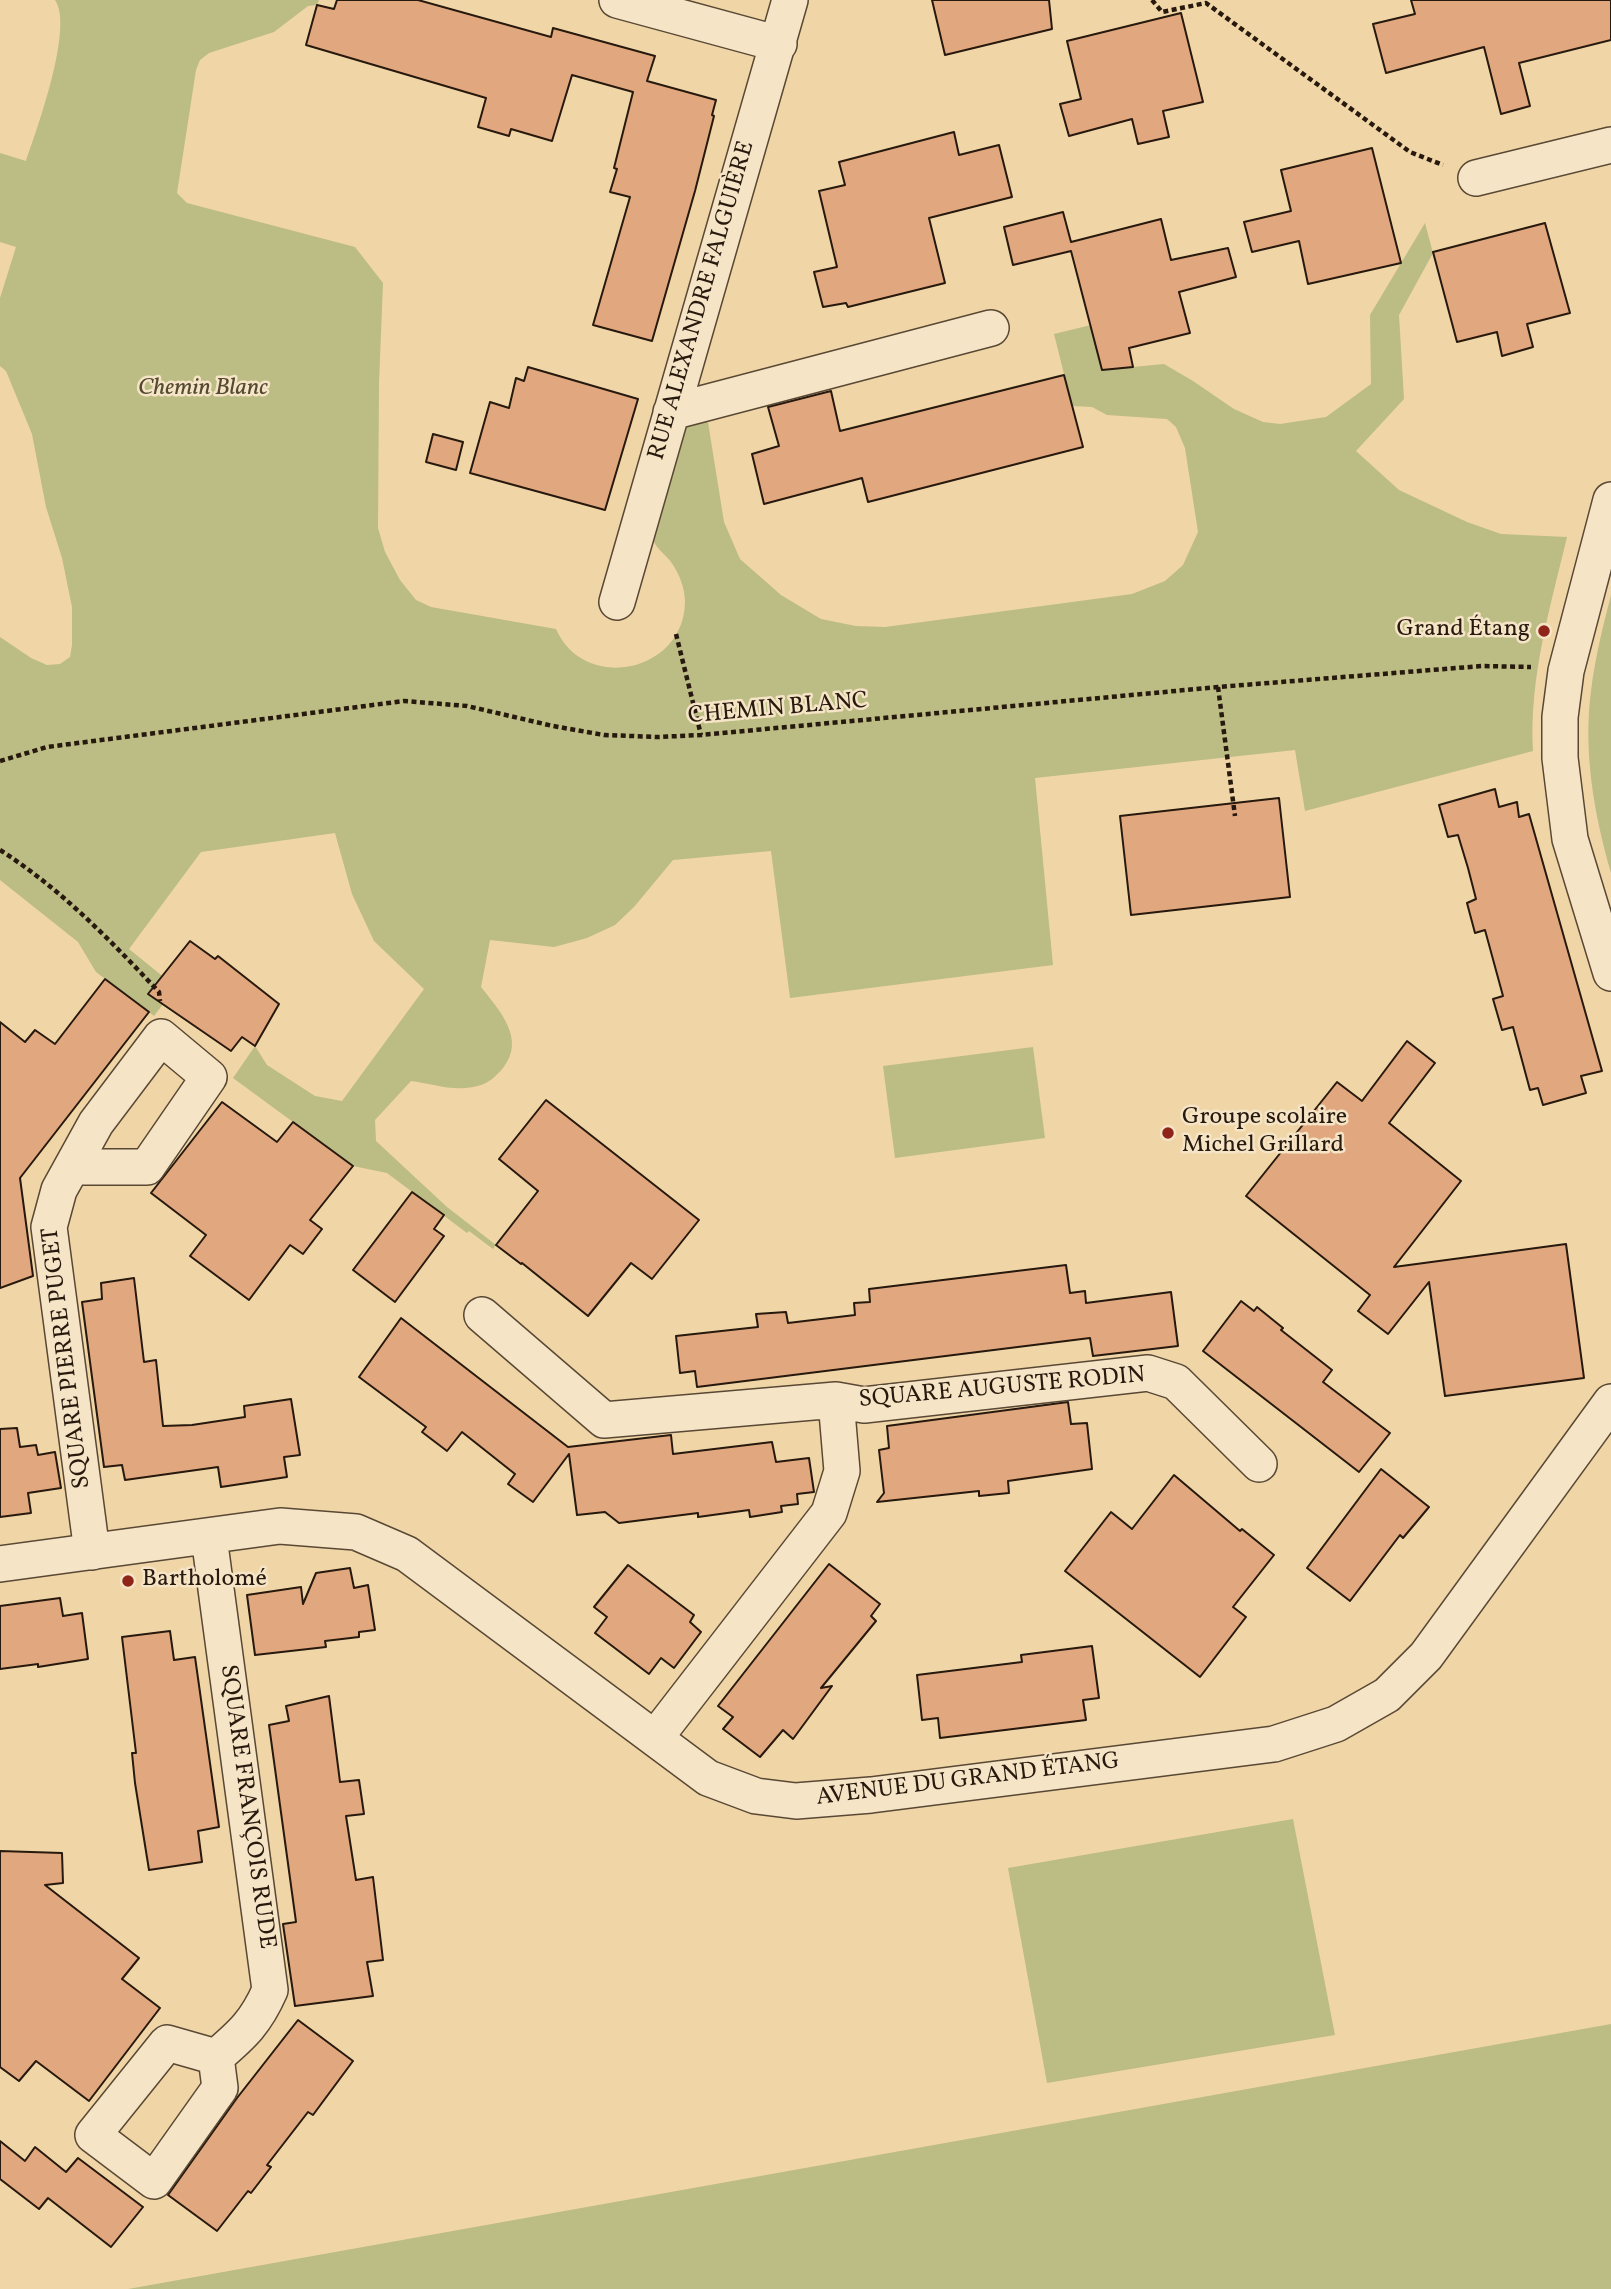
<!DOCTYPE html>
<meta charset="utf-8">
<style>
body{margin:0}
canvas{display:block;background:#f0d5a7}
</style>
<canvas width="1611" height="2289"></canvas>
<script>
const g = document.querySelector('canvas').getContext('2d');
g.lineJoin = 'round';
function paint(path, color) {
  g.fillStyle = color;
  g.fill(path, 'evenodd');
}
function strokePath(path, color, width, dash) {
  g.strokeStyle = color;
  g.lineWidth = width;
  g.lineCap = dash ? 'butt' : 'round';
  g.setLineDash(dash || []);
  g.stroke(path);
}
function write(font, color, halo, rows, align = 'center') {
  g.font = font + ' Vollkorn,serif';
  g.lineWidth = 5;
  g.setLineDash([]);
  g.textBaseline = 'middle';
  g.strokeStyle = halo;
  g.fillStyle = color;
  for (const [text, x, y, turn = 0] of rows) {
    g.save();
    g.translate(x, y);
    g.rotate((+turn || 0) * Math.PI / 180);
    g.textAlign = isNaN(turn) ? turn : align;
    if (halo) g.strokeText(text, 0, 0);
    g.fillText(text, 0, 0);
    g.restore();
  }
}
paint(new Path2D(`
 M55,0H319L317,5L308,6L274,32L209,53L200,60L196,70L177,193L187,203L355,247L383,283L379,383L378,528L385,552L400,580L416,600L431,607L556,629C584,693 684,673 685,602C685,588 679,573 671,562C664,553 655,548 652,537L683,427L707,416L724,522L740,559L781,595L821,619L856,626L885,627L1132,594L1165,581L1183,565L1198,532L1185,448L1176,427L1167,419L1107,415L1092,407L1072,406L1054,334L1091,325L1102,370L1164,364L1193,381L1234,409L1263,422L1280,424L1326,417L1371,384L1370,315L1425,223L1433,253L1399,315L1404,399L1356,451L1399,490L1467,522L1501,534L1567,537C1550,608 1529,678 1533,751L1305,811L1295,750L1035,778L1053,965L790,998L771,851L673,860L634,907L615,925L587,938L554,947L490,940L481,987C500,1011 526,1039 503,1068C491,1082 484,1086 466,1088C449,1090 428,1083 411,1081L375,1120L376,1141L447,1207L496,1245L493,1249L469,1231L467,1233L387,1173L353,1166L233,1078L255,1046L267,1065L315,1096L342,1101L424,989L374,941L352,894L335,833L201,852L129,949L176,987L154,1016L96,972L78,942L0,880V637L31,658L47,665L60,664L70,657L72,645V607L62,558L46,507L32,434L6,371L0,366V298L16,247L0,242V153L26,161C37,129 74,27 55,0Z
 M1611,595V873C1594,814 1583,752 1591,691C1595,658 1603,626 1611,595Z
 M1033,1047L1045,1138L895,1158L883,1066Z
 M1293,1819L1335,2035L1047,2083L1008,1868Z
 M1611,2024V2289H128Z`), '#bcbc85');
const building = new Path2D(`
 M337,0H418L551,37L553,28L655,56L647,81L716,100L712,115L714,116L695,191L652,341L593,325L630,197L610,192L617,169L614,168L633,92L572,75L552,141L511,129L509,136L478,127L486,98L306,45L317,5L334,9Z
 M932,0H1049L1052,29L945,55Z
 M1411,0H1611V40L1519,63L1530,106L1501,114L1484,47L1386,73L1373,24L1415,14Z
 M1181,13L1203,102L1163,111L1169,137L1138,144L1132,119L1069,136L1060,104L1081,99L1067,41Z
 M954,132L959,155L999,145L1012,197L929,218L945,283L848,307L846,303L823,307L814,272L837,267L819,191L845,185L839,162Z
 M1372,148L1401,263L1308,284L1299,241L1252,252L1244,222L1291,211L1281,170Z
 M1063,212L1071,242L1161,219L1171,260L1228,248L1236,277L1179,292L1190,333L1129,348L1133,367L1102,370L1071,251L1013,265L1004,227Z
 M1545,223L1570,313L1527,324L1533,347L1502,356L1497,332L1457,342L1433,252Z
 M528,367L638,399L605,510L470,473L490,402L509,408L516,378L524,381Z
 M1064,375L1083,447L868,502L862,478L764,504L752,454L779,446L768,407L831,391L840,431Z
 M433,434L463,442L456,470L426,462Z
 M1495,789L1499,807L1517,802L1519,817L1529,814L1602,1071L1581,1076L1586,1093L1543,1105L1538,1088L1530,1090L1513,1027L1502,1030L1493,999L1503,996L1485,930L1475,933L1467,903L1476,899L1468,868L1458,835L1448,837L1439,805Z
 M1279,798L1290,897L1131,915L1120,816Z
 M190,941L215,959L218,956L279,1004L255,1046L242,1037L231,1051L148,994Z
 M105,979L149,1012L20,1178L33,1276L0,1288V1022L25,1042L35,1030L55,1044Z
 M1407,1041L1435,1063L1389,1123L1461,1181L1394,1267L1566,1244L1584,1378L1445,1396L1429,1282L1388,1334L1358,1311L1370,1295L1246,1196L1337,1082L1362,1101Z
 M546,1100L699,1220L652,1279L631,1263L588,1316L522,1263L521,1264L496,1245L538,1191L499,1159Z
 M222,1102L277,1142L293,1122L353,1166L310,1220L322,1229L303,1254L290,1245L249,1300L190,1256L206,1235L151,1193Z
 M412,1192L444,1215L434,1229L444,1236L395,1302L353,1270Z
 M1066,1265L1070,1293L1085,1291L1086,1303L1171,1292L1178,1346L1093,1356L1090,1338L697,1387L695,1371L680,1373L676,1336L758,1327L756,1314L786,1312L788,1323L855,1315L854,1303L870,1302L869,1289Z
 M134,1278L144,1362L156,1360L163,1426L192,1425L245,1417L244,1406L291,1399L300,1455L284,1457L287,1477L221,1487L218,1467L125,1480L122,1465L104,1467L82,1302L102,1299L101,1283Z
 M1241,1301L1254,1311L1257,1307L1283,1328L1281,1330L1332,1370L1323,1382L1390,1433L1359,1472L1203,1351Z
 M401,1318L568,1447L671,1435L673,1454L772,1442L776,1462L809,1458L814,1492L797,1494L798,1504L781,1506L782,1512L750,1517L749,1510L698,1517V1513L619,1523L605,1512L577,1515L569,1454L533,1502L508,1484L515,1474L462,1432L447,1451L422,1432L426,1427L359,1377Z
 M1068,1402L1071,1424L1087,1423L1092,1469L1008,1481L1009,1493L979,1496V1491L877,1502L884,1493L879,1450L889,1448L887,1426Z
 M17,1428L20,1447L36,1445L38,1455L55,1452L61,1488L28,1493L31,1513L0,1517V1429Z
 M1381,1469L1429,1507L1403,1538L1400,1535L1350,1601L1307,1568Z
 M1174,1475L1240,1531L1242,1529L1274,1555L1233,1607L1246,1617L1200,1677L1065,1571L1111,1512L1132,1529Z
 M829,1564L880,1604L871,1616L876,1621L821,1688L832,1686L793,1739L783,1730L760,1757L723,1729L733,1717L718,1706Z
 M628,1565L694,1615L690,1622L701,1632L674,1668L661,1658L649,1674L595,1633L607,1617L594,1607Z
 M350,1568L354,1588L368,1585L375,1630L359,1632V1637L325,1641L326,1647L255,1655L247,1595L301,1587L303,1604L316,1573Z
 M60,1598L63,1616L82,1613L88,1659L38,1667V1664L0,1669V1606Z
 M170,1631L174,1660L195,1657L219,1827L198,1831L202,1862L149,1870L135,1783L132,1753H136L122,1637Z
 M1092,1646L1099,1698L1083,1700L1086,1720L940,1738L938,1718L922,1720L917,1675L1022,1662L1021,1655Z
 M329,1696L340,1782L359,1780L364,1814L346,1816L356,1880L373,1877L383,1960L367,1962L373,1996L295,2006L283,1924L296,1922L269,1725L289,1721L286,1706Z
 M0,1851L62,1853L63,1883L45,1885L139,1958L122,1979L160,2008L89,2101L36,2061L19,2081L0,2067Z
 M298,2020L353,2061L313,2115L308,2112L267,2165L271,2167L251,2193L248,2191L217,2231L168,2195L237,2098Z
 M0,2141L25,2161L35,2147L66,2172L78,2158L143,2207L111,2247L48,2198L39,2209L0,2179Z`);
paint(building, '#e1a77e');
strokePath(building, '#27190d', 2);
const minor = new Path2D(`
 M617,0L779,44
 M1476,178L1611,145
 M671,412L991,328
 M1611,500L1566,671L1560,717V758L1570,839L1611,973
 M617,602L790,0
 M72,1167H147L209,1077L161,1037L96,1123L59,1190L49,1227L92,1552
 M482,1315L604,1420L836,1400L864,1405L1148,1373L1176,1382L1259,1464
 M209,1537L270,1990C256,2022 243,2034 216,2057
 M0,1564L280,1526L356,1532L407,1554L708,1778L756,1796L796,1801L871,1795L1274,1744L1336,1724L1387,1695L1426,1656L1611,1402
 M655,1738L829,1513L842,1471L836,1400
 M167,2043L216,2057L220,2088L154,2181L93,2135Z`);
strokePath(minor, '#594834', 38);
strokePath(new Path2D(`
 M1152,0L1162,12L1206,3L1410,152L1443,165
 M676,634L701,735
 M1218,687L1235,816
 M0,761L47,747L404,701L467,706L553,726L604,735L658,737L701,735L1218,687L1482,666L1531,667
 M0,850C61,889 110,940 159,992L160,1001`), '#27190d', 4.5, [5, 3.5]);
strokePath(minor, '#f5e4c6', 35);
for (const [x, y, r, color] of [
 [1544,631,7,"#8f2418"],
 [1168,1133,7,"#8f2418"],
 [128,1581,7,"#8f2418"]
]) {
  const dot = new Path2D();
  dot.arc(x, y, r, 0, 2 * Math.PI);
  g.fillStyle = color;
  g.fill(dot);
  strokePath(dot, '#f5e4c6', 2.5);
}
write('24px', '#27190d', '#f5e4c6', [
 ["RUE ALEXANDRE FALGUIÈRE",703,301,-74],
 ["CHEMIN BLANC",778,710,-5],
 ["SQUARE PIERRE PUGET",68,1358,-97],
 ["SQUARE AUGUSTE RODIN",1002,1389,-5],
 ["AVENUE DU GRAND ÉTANG",968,1781,-7],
 ["SQUARE FRANÇOIS RUDE",246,1807,82]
]);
write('italic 24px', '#544a31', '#f5e4c6', [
 ["Chemin Blanc",203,390]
]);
write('24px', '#27190d', '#f5e4c6', [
 ["Grand Étang",1530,631,"right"],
 ["Groupe scolaire",1182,1119],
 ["Michel Grillard",1182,1147],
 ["Bartholomé",142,1581]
], 'left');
</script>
